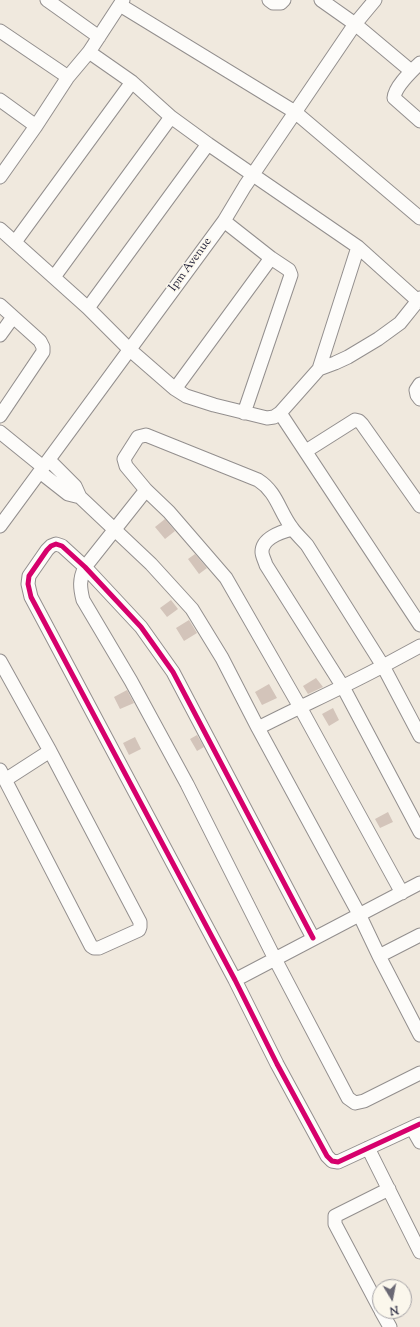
<!DOCTYPE html>
<style>
body{margin:0}
#map{position:relative;width:420px;height:1327px;overflow:hidden;background:#f0e9de;font-family:"Sorts Mill Goudy",serif}
canvas{display:block}
.north{position:absolute;left:372px;top:1279px;width:40px;height:40px;box-sizing:border-box;background:#fbf7ec;border:1px solid #a4a2a5;border-radius:50%;rotate:170deg;font-size:11px;font-weight:700;line-height:16px;text-align:center;color:#22223b}
.north::after{content:'';display:block;margin:auto;width:14px;height:18px;background:#6a6874;clip-path:polygon(50% 0,100% 100%,50% 72%,0 100%)}
</style>
<div id="map">
<canvas width="420" height="1327"></canvas>
<div class="north">N</div>
</div>
<script>
const g = document.querySelector('canvas').getContext('2d');
g.lineJoin = 'round';
function paint(path, color) {
  g.fillStyle = color;
  g.fill(path, 'evenodd');
}
function strokePath(path, color, width, dash) {
  g.strokeStyle = color;
  g.lineWidth = width;
  g.lineCap = dash ? 'butt' : 'round';
  g.setLineDash(dash || []);
  g.stroke(path);
}
function write(font, color, halo, rows, align = 'center') {
  g.font = font + ' "Sorts Mill Goudy",serif';
  g.lineWidth = 3;
  g.setLineDash([]);
  g.textBaseline = 'middle';
  g.strokeStyle = halo;
  g.fillStyle = color;
  for (const [text, x, y, turn = 0] of rows) {
    g.save();
    g.translate(x, y);
    g.rotate((+turn || 0) * Math.PI / 180);
    g.textAlign = isNaN(turn) ? turn : align;
    if (halo) g.strokeText(text, 0, 0);
    g.fillText(text, 0, 0);
    g.restore();
  }
}
paint(new Path2D(`
 M165,519L175,531L165,539L155,527Z
 M195,554L207,568L199,574L188,559Z
 M171,600L178,609L167,617L160,608Z
 M189,620L197,633L184,641L176,628Z
 M316,678L323,687L308,694L303,686Z
 M269,684L277,698L262,705L255,692Z
 M127,690L134,703L120,709L114,697Z
 M333,708L339,720L329,726L322,714Z
 M197,735L204,747L197,751L190,739Z
 M135,737L141,749L129,755L123,743Z
 M388,812L393,822L380,828L375,819Z`), '#d3c4ba');
const minor = new Path2D(`
 M47,0L99,37
 M269,0L273,3H281L284,0
 M321,0L355,24L411,71
 M120,5L295,112L420,218
 M0,31L68,77
 M89,52L132,82L171,117L208,144L358,247L418,301
 M420,63C412,71 395,86 394,98L420,121
 M0,100L36,126
 M0,177L36,126L68,77L89,52L123,0
 M224,221L271,258L289,270L291,275L244,413
 M0,229L88,308L129,349L175,389L186,396L214,405L267,418L274,417L280,413L319,369L335,363L348,357L378,339L400,323L420,298
 M15,242L132,82
 M54,277L171,117
 M0,305L40,341L43,347V352L0,416
 M88,308L208,144
 M0,335L13,317
 M319,369L358,247
 M420,384L416,390L417,395L420,399
 M175,389L271,258
 M280,413L420,625
 M0,432L43,467
 M306,451L355,420L359,421L362,424L420,506
 M49,460L75,486L80,497L151,564L192,609L222,658L258,728L359,914L379,956L420,1035
 M40,472L68,494L80,497
 M146,490L85,567C79,579 80,588 83,600L131,681L187,784L275,959L348,1098L355,1103L364,1101L420,1073
 M0,526L224,221L245,186L355,24L375,0
 M292,529C281,532 262,538 262,552C262,556 265,561 266,565L343,687L420,832
 M0,661L50,751
 M258,728C299,707 342,688 383,666L420,736
 M0,770L91,946L94,948H99L139,930L140,927V922L50,751L5,780
 M402,893L300,707L226,578L169,512L146,490L126,466L124,459L138,437L146,435L258,480C277,492 279,511 292,528C296,534 302,539 307,545L383,666L420,646
 M313,938L173,672L141,627L85,567L62,546L56,544L51,546L47,550L29,576L28,584L31,597L235,980L277,1064L327,1156L332,1161L338,1162L420,1124
 M379,956L420,935
 M235,980L420,883
 M412,1128L420,1142
 M368,1148L420,1252
 M380,1309L335,1224V1216L389,1189
 M381,1311L390,1327`);
strokePath(minor, '#938f8e', 15);
strokePath(minor, '#fdfcfa', 13);
strokePath(new Path2D(`
 M313,938L173,672L141,627L85,567L62,546L56,544L51,546L47,550L29,576L28,584L31,597L235,980L277,1064L327,1156L332,1161L338,1162L420,1124`), '#d6006c', 5);
write('12px', '#22223b', '#fbf7ec', [
 ["Ipm Avenue",191,265,-54]
]);
</script>
